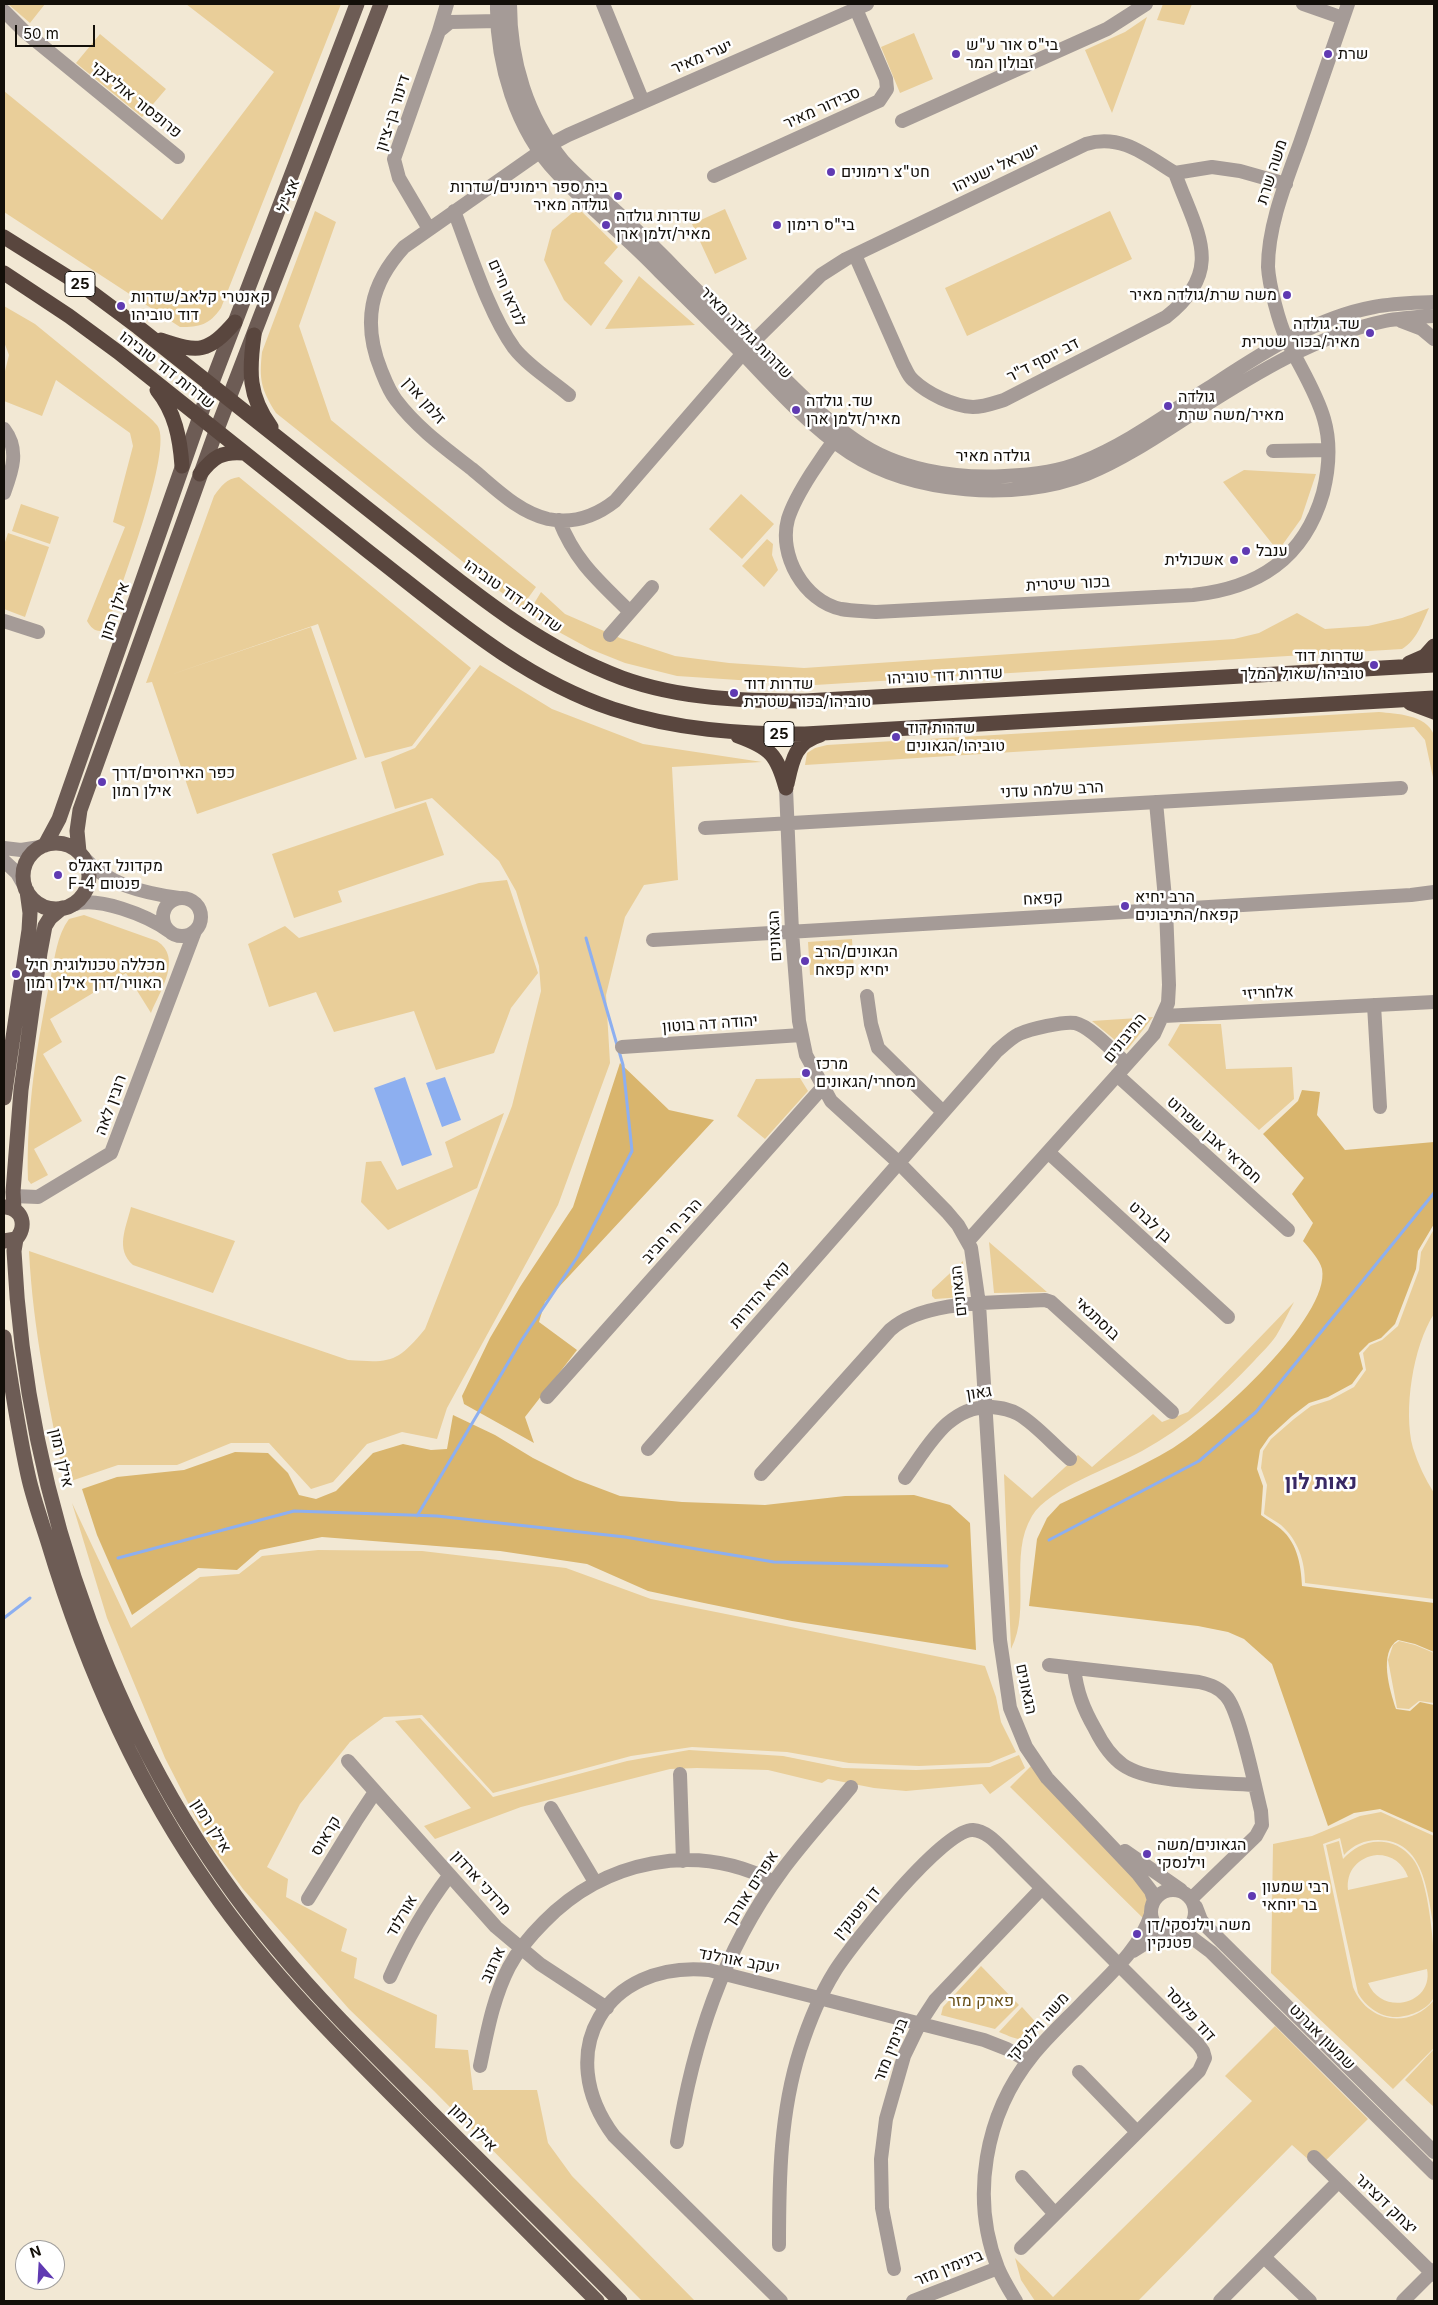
<!DOCTYPE html>
<meta charset="utf-8">
<style>
body{margin:0}
#map{position:relative;width:1438px;height:2305px;overflow:hidden;background:#f2e8d4;font-family:Inter,sans-serif}
canvas{display:block}
.frame{position:absolute;inset:0;border:5px solid #130f09;pointer-events:none}
.north{position:absolute;left:15px;top:2240px;width:50px;height:50px;box-sizing:border-box;background:#fff;border:1px solid #a19f9d;border-radius:50%;rotate:341deg;font-size:14px;font-weight:700;line-height:20px;text-align:center;color:#130f09}
.north::after{content:'';display:block;margin:auto;width:18px;height:22px;background:#603ab2;clip-path:polygon(50% 0,100% 100%,50% 72%,0 100%)}
.scale{position:absolute;left:15px;top:25px;width:80px;height:22px;box-sizing:border-box;border:2px solid #130f09;border-top:0;padding-left:6px;font-size:15px;line-height:18px;white-space:nowrap;color:#130f09;-webkit-text-stroke:4px #fff;paint-order:stroke}
</style>
<div id="map">
<canvas width="1438" height="2305"></canvas>
<div class="frame"></div>
<div class="north">N</div>
<div class="scale">50 m</div>
</div>
<script>
const g = document.querySelector('canvas').getContext('2d');
g.lineJoin = 'round';
function paint(path, color) {
  g.fillStyle = color;
  g.fill(path, 'evenodd');
}
function strokePath(path, color, width, dash) {
  g.strokeStyle = color;
  g.lineWidth = width;
  g.lineCap = dash ? 'butt' : 'round';
  g.setLineDash(dash || []);
  g.stroke(path);
}
function write(font, color, halo, rows, align = 'center') {
  g.font = font + ' Inter,Heebo,sans-serif';
  g.lineWidth = 5;
  g.setLineDash([]);
  g.textBaseline = 'middle';
  g.strokeStyle = halo;
  g.fillStyle = color;
  for (const [text, x, y, turn = 0] of rows) {
    g.save();
    g.translate(x, y);
    g.rotate((+turn || 0) * Math.PI / 180);
    g.textAlign = isNaN(turn) ? turn : align;
    if (halo) g.strokeText(text, 0, 0);
    g.fillText(text, 0, 0);
    g.restore();
  }
}
paint(new Path2D(`
 M8,4H45L30,23Z
 M186,4H341L221,308C209,325 200,327 180,327L4,212V91L162,220L274,72Z
 M1163,4H1192L1184,25L1157,20Z
 M1147,17L1112,113L1085,50L1125,32Z
 M914,33L933,79L900,93L881,47Z
 M100,34L166,89L142,117L76,63Z
 M578,208L618,247L604,263L623,281L591,326L564,300L544,260L552,230Z
 M725,209L747,259L715,274L692,224Z
 M315,211L336,222L299,326L331,420L536,587L521,608L276,413C261,389 259,380 262,352Z
 M1110,211L1132,259L967,336L945,288Z
 M639,276L695,325L605,329Z
 M4,306L35,324L149,417C152,420 158,425 159,429C170,459 118,594 106,630C96,633 92,629 87,621L125,527L113,522L133,446L130,433L56,380L42,416L4,401V375L9,355L4,342Z
 M1244,470L1316,474L1301,519L1278,551L1223,482Z
 M239,477L471,668L412,746L365,758L318,624L167,676L311,627L357,759L197,814L152,682L146,683L214,496C222,485 226,479 239,477Z
 M741,494L774,524L742,559L709,529Z
 M21,504L59,517L50,544L12,531Z
 M8,533L49,547L25,617L4,609V545Z
 M767,539L773,544L772,555L778,570L764,587L742,566Z
 M541,592L565,614L620,638L675,656L729,663L804,668L1234,639L1259,633L1297,613L1325,629L1368,626L1402,618L1429,608C1422,623 1417,640 1402,649L815,685L677,676L625,663L590,649L546,625L529,612Z
 M480,665L552,709L643,744L762,762L672,767L678,880L644,885L625,917L606,995L610,1063L558,1205L447,1408L437,1439L402,1432L367,1444L333,1482L311,1489L269,1443H231L177,1465H118L65,1483C49,1406 33,1330 29,1251L348,1360C391,1363 397,1363 425,1329L512,1106L541,991L539,966L516,891L499,861L432,798L395,809L381,762L415,748Z
 M1379,712C1396,714 1426,714 1434,735C1438,745 1434,770 1434,782L1425,740L1414,727L805,765L807,753L815,748L827,745Z
 M426,802L444,855L338,891L342,902L294,918L272,854Z
 M507,880L538,973L511,1008L494,1053L436,1070L414,1011L334,1032L316,992L269,1007L248,944L285,926L299,938L479,883Z
 M84,915L157,941C183,958 160,991 151,1013L126,973L50,1019L62,1042L43,1054L82,1121L34,1149L48,1175L31,1184L28,1180C26,1112 37,1042 51,976C55,957 57,935 69,919Z
 M852,939L854,972L810,975L808,942Z
 M1153,1017L1127,1050L1092,1021Z
 M1180,1024H1221L1226,1069L1292,1067L1294,1099L1259,1130L1168,1045Z
 M800,1078L808,1091L765,1139L737,1116L756,1079Z
 M504,1113L477,1188L388,1230L361,1202L366,1162L381,1161L397,1190L453,1167L445,1142Z
 M131,1207L235,1241L213,1293L133,1265C115,1249 126,1228 131,1207Z
 M1434,1229V1314C1413,1346 1403,1411 1413,1448C1418,1464 1425,1479 1434,1493V1599L1305,1583C1305,1561 1298,1540 1281,1525C1276,1521 1269,1518 1264,1514L1267,1485L1261,1468L1263,1451L1271,1439L1294,1419L1311,1406L1330,1400L1354,1387L1366,1370L1363,1353L1370,1345L1382,1340L1398,1326L1419,1270L1421,1252Z
 M989,1242L1047,1292L994,1293Z
 M963,1261V1297L935,1299L932,1296V1290Z
 M1294,1302C1288,1313 1283,1325 1276,1336C1270,1345 1261,1353 1254,1361C1220,1397 1185,1427 1142,1451C1113,1467 1049,1488 1032,1516C1008,1556 1032,1608 1011,1649L1004,1474L1032,1498L1078,1455L1092,1467L1153,1414L1162,1422L1188,1412Z
 M72,1503L131,1628L200,1577L239,1574L262,1556L318,1550L422,1551L566,1568L651,1599L985,1666L996,1697L1001,1722L1016,1752L989,1763L919,1766L849,1763L787,1752L692,1747L631,1756L493,1793L422,1715L384,1717L350,1742L300,1804L267,1867L288,1879L286,1897L347,1929L341,1951L357,1958L354,1978L437,2015L435,2048L468,2050L473,2090H537L548,2143L572,2176L695,2301H642L434,2091L349,2009L243,1889L207,1840L165,1758L107,1618Z
 M1399,1641L1415,1645L1434,1653V1703L1419,1701L1409,1709L1397,1708L1388,1660L1393,1645Z
 M420,1718L493,1797L627,1761L689,1750L783,1756L843,1768L916,1770L990,1767L1019,1755L1025,1768L990,1794L982,1784L906,1791L874,1788L828,1779L822,1783L768,1770L697,1768L670,1769L521,1807L435,1839L424,1826L471,1808L395,1721Z
 M1031,1766L1138,1874L1151,1906L1148,1923L1010,1787Z
 M1381,1812L1434,1836V1927C1427,1893 1425,1840 1378,1840C1365,1840 1353,1845 1344,1855L1340,1838L1323,1844L1353,1987C1367,2022 1409,2030 1434,2000V2048L1393,2089L1271,1973L1273,1844L1312,1836L1360,1816Z
 M1339,1841L1343,1859C1354,1847 1367,1840 1384,1842C1396,1843 1408,1851 1415,1862C1428,1882 1434,1941 1434,1966C1434,1975 1437,1989 1434,1997C1429,2009 1411,2016 1398,2017C1381,2018 1366,2007 1358,1993L1326,1845ZM1377,1855C1392,1855 1403,1863 1408,1877L1348,1890C1346,1871 1358,1857 1377,1855ZM1427,1969C1434,2004 1382,2017 1368,1983Z
 M981,1966L1019,2005L995,2029L941,2015L943,2007Z
 M1022,2007L1041,2028C1025,2045 1019,2040 999,2032Z
 M1275,2026L1368,2119L1318,2168L1292,2145L1138,2301H1035L1021,2280L1015,2258L1053,2297L1252,2101L1225,2076Z
 M1434,2049V2107L1405,2080Z`), '#e9ce99');
paint(new Path2D(`
 M620,1063L669,1110L714,1120L545,1302L539,1322L577,1350L525,1417L534,1443L464,1404L462,1396L490,1338L520,1287L573,1207Z
 M1302,1090L1320,1092L1317,1115L1345,1150L1434,1142V1224L1418,1251L1416,1269L1395,1324L1381,1338L1369,1343L1359,1353L1363,1369L1352,1384L1328,1397L1309,1403L1292,1416L1269,1437L1260,1450L1257,1469L1263,1486L1261,1515C1266,1519 1272,1522 1277,1526C1297,1540 1301,1564 1302,1586L1434,1603V1652L1415,1644L1398,1640C1378,1652 1390,1691 1396,1709L1410,1711L1420,1702L1434,1705V1833L1380,1809L1354,1813L1328,1826L1272,1664L1244,1639L1228,1632L1198,1626L1029,1606L1037,1539L1047,1518L1060,1504C1098,1486 1138,1469 1173,1448C1212,1424 1331,1317 1322,1269C1320,1260 1309,1248 1303,1241L1313,1223L1292,1194L1304,1178L1263,1134L1298,1101Z
 M453,1415L495,1435L533,1458L575,1479L620,1496L682,1502L765,1505L845,1496L914,1495L950,1505L970,1523L976,1650L792,1621L704,1603L648,1591L587,1564L500,1551L322,1537L260,1550L237,1570L198,1568L132,1615L97,1535L82,1489L117,1477L184,1470L235,1452L268,1453L288,1473L299,1495L316,1499L336,1491L373,1453L403,1444L431,1450L447,1449Z`), '#d9b56d');
paint(new Path2D(`
 M405,1077L432,1155L402,1166L374,1088Z
 M445,1077L461,1120L442,1127L426,1083Z`), '#8daff0');
strokePath(new Path2D(`
 M586,938L617,1045
 M417,1516L521,1341L578,1256L632,1151L623,1065L619,1051
 M1049,1540L1199,1461L1256,1412L1434,1193
 M118,1558L294,1511L437,1516L625,1537L774,1562L947,1566
 M4,1618L30,1598`), '#8daff0', 3);
strokePath(new Path2D(`
 M497,4C496,63 516,130 557,173C589,208 627,237 659,271C688,300 717,328 746,357C778,391 811,427 850,453C913,494 1017,502 1087,474C1126,458 1162,433 1198,410C1256,373 1318,335 1385,321C1401,318 1418,317 1434,316
 M510,4C510,60 527,117 563,161C572,171 583,181 593,190C620,215 647,239 672,265C700,294 729,322 757,351C788,382 819,415 855,440C897,470 955,479 1005,476C1031,475 1058,472 1082,462C1127,444 1167,414 1207,389C1258,356 1313,318 1374,307C1394,303 1414,303 1434,302
 M603,4L643,102
 M867,4L568,135L551,144L404,247C370,284 362,323 381,370C385,380 389,391 396,400C417,428 445,448 472,469C495,488 518,512 548,519C573,524 596,516 615,501L751,344L821,275L846,259L1086,144C1121,133 1147,156 1175,173L1212,167L1240,171L1286,184
 M1303,4L1343,18
 M4,11L24,31L178,157
 M439,31L447,4
 M902,121L1107,29L1146,4
 M714,176L879,101L887,89L886,79L856,9
 M454,211C470,252 489,314 514,348C528,366 551,380 569,395
 M429,229L399,178L394,159L439,31L450,22L498,21
 M855,255L903,364C906,369 908,376 913,380C928,394 953,406 973,407C984,407 994,403 1004,400L1166,317C1227,269 1196,232 1175,173
 M1401,321L1422,329L1434,339
 M4,429C20,450 12,471 4,493
 M842,430C825,452 796,493 788,519C778,555 804,601 841,609C852,611 864,611 876,612L1193,595C1258,588 1304,559 1323,493C1329,469 1331,443 1324,419C1316,391 1299,366 1287,340C1279,323 1269,285 1268,267C1268,225 1286,182 1300,143C1316,97 1332,50 1348,4
 M1273,451L1328,450
 M559,520C576,563 599,581 630,612
 M4,621L38,632
 M610,635L652,587
 M786,788L792,932L799,1021L806,1055L831,1101L899,1163L947,1212L958,1225L971,1248L979,1304L1000,1640L1010,1708L1026,1747L1047,1778L1138,1874L1151,1891L1154,1900
 M705,828L1401,788
 M4,848L21,850L40,847
 M84,858C108,885 144,893 179,898
 M4,861L17,873L25,887
 M163 917a19 19 0 1 1 38 0a19 19 0 1 1-38 0Z
 M72,905C97,895 148,916 169,931
 M653,940L1411,895L1434,892
 M867,996L871,1024L878,1048L943,1112
 M1374,1005L1380,1107
 M1164,1016L1434,1002
 M622,1047L801,1035
 M1117,1075L1288,1230
 M1048,1152L1228,1317
 M13,1196L38,1197L111,1153L195,931
 M968,1241L1154,1034L1168,1003L1169,985L1166,909L1156,802
 M547,1397L822,1088
 M648,1449L997,1051C1004,1045 1011,1038 1019,1034C1030,1029 1064,1021 1075,1023C1090,1026 1115,1053 1127,1064
 M761,1474L890,1330C924,1299 1000,1303 1045,1300L1051,1302L1172,1412
 M905,1478C928,1447 948,1405 992,1407C1002,1408 1009,1409 1018,1414C1037,1425 1053,1445 1070,1459
 M1049,1665L1199,1682C1209,1684 1219,1687 1226,1696C1240,1711 1255,1787 1261,1811L1262,1825L1256,1836L1192,1898
 M1074,1668C1077,1692 1083,1708 1095,1729C1102,1743 1110,1756 1123,1765C1150,1784 1220,1782 1254,1785
 M348,1761L496,1927L540,1964L607,2008
 M680,1774L683,1861
 M551,1808L595,1882
 M1125,1851L1181,1890
 M1151 1912a22 22 0 1 1 44 0a22 22 0 1 1-44 0Z
 M308,1899L357,1819L375,1792
 M1196,1907L1201,1920L1206,1926L1434,2152
 M1180,1933L1191,1937L1211,1952L1434,2173
 M1133,1951L1152,1939L1168,1933
 M390,1977C407,1939 424,1909 449,1876
 M480,2066C487,2033 493,1998 509,1967C518,1950 530,1936 544,1922C604,1860 696,1841 774,1882
 M1079,2072L1137,2132
 M677,2142C693,2044 722,1952 781,1872C803,1842 828,1815 851,1787
 M1314,2157L1434,2275
 M1022,2177L1055,2214
 M779,2245C779,2179 780,2113 800,2050C809,2022 820,1995 835,1971C852,1944 944,1828 973,1830C985,1831 994,1840 1002,1848L1198,2044L1203,2051L1205,2058L1199,2071L1021,2248
 M1264,2257L1310,2301
 M894,2269L882,2208L881,2159L886,2119L904,2056L920,2023L935,2000L1042,1888
 M781,2301L614,2136C551,2052 606,1960 709,1970L984,2040L1007,2049L1028,2061
 M913,2301L998,2268
 M1016,2301C1010,2291 1003,2280 998,2268C970,2198 985,2114 1032,2056C1048,2036 1067,2019 1084,2001C1109,1975 1140,1949 1151,1914
 M1220,2301L1338,2182
 M1403,2301L1434,2270`), '#a59b97', 14);
strokePath(new Path2D(`
 M23 876a33 33 0 1 1 66 0a33 33 0 1 1-66 0Z
 M45,845L59,819L211,385L357,4
 M79,852L77,831L80,810L214,437L381,4
 M4,1098L29,930L30,913L27,891
 M14,1209L13,1192L21,1090L40,953L45,926L50,918L62,908
 M16,1239L14,1251C26,1500 116,1758 278,1950C325,2007 378,2058 429,2110C493,2174 557,2237 620,2301
 M4,1241L16,1239C27,1227 23,1209 6,1207
 M4,1337C11,1383 18,1430 28,1475C33,1498 41,1520 48,1542C85,1665 137,1784 211,1889C268,1971 338,2041 408,2111C471,2175 534,2238 597,2301`), '#6d5c55', 15);
strokePath(new Path2D(`
 M4,237L87,289L138,327C221,393 305,459 388,525C462,583 533,645 622,678C680,699 743,701 805,701L1434,665
 M4,273L69,316L118,352C201,419 285,485 369,552C445,611 520,678 613,709C676,730 740,734 805,734L1434,698
 M254,335C249,371 248,396 271,427
 M161,340C199,353 208,353 235,322
 M157,390C175,412 180,438 182,466
 M200,474C213,457 222,451 244,453
 M1409,663L1425,656L1434,646
 M1410,703L1434,712
 M738,736C771,748 777,755 786,788
 M787,784C792,761 795,742 820,735`), '#59463e', 15);
for (const [x, y, r, color] of [
 [956,54,5,"#603ab2"],
 [1328,54,5,"#603ab2"],
 [831,172,5,"#603ab2"],
 [618,196,5,"#603ab2"],
 [606,225,5,"#603ab2"],
 [777,225,5,"#603ab2"],
 [1287,295,5,"#603ab2"],
 [121,306,5,"#603ab2"],
 [1370,333,5,"#603ab2"],
 [1168,406,5,"#603ab2"],
 [796,410,5,"#603ab2"],
 [1246,551,5,"#603ab2"],
 [1234,560,5,"#603ab2"],
 [1374,665,5,"#603ab2"],
 [734,693,5,"#603ab2"],
 [896,737,5,"#603ab2"],
 [102,782,5,"#603ab2"],
 [58,875,5,"#603ab2"],
 [1125,906,5,"#603ab2"],
 [805,961,5,"#603ab2"],
 [16,974,5,"#603ab2"],
 [806,1073,5,"#603ab2"],
 [1147,1854,5,"#603ab2"],
 [1252,1896,5,"#603ab2"],
 [1137,1934,5,"#603ab2"]
]) {
  const dot = new Path2D();
  dot.arc(x, y, r, 0, 2 * Math.PI);
  g.fillStyle = color;
  g.fill(dot);
  strokePath(dot, '#fff', 2);
}
for (const [x, y, w] of [
 [80,284,30],
 [779,734,30]
]) {
  const box = new Path2D();
  box.roundRect(x - w / 2, y - 12.5, w, 25, 4);
  g.fillStyle = '#fff';
  g.fill(box);
  strokePath(box, '#130f09', 1);
}
write('bold 15px', '#130f09', null, [
 ["25",80,284],
 ["25",779,734]
]);
write('16px', '#130f09', '#fff', [
 ["בי\"ס אור ע\"ש",966,45],
 ["זבולון המר",966,63],
 ["שרת",1338,54],
 ["חט\"צ רימונים",841,172],
 ["בית ספר רימונים/שדרות",608,187,"right"],
 ["גולדה מאיר",608,205,"right"],
 ["שדרות גולדה",616,216],
 ["מאיר/זלמן ארן",616,234],
 ["בי\"ס רימון",787,225],
 ["משה שרת/גולדה מאיר",1277,295,"right"],
 ["קאנטרי קלאב/שדרות",131,297],
 ["דוד טוביהו",131,315],
 ["שד. גולדה",1360,324,"right"],
 ["מאיר/בכור שטרית",1360,342,"right"],
 ["גולדה",1178,397],
 ["מאיר/משה שרת",1178,415],
 ["שד. גולדה",806,401],
 ["מאיר/זלמן ארן",806,419],
 ["ענבל",1256,551],
 ["אשכולית",1224,560,"right"],
 ["שדרות דוד",1364,656,"right"],
 ["טוביהו/שאול המלך",1364,674,"right"],
 ["שדרות דוד",744,684],
 ["טוביהו/בכור שטרית",744,702],
 ["שדרות דוד",906,728],
 ["טוביהו/הגאונים",906,746],
 ["כפר האירוסים/דרך",112,773],
 ["אילן רמון",112,791],
 ["מקדונל דאגלס",68,866],
 ["F-4 פנטום",68,884],
 ["הרב יחיא",1135,897],
 ["קפאח/התיבונים",1135,915],
 ["הגאונים/הרב",815,952],
 ["יחיא קפאח",815,970],
 ["מכללה טכנולוגית חיל",26,965],
 ["האוויר/דרך אילן רמון",26,983],
 ["מרכז",816,1064],
 ["מסחרי/הגאונים",816,1082],
 ["הגאונים/משה",1157,1845],
 ["וילנסקי",1157,1863],
 ["רבי שמעון",1262,1887],
 ["בר יוחאי",1262,1905],
 ["משה וילנסקי/דן",1147,1925],
 ["פטנקין",1147,1943]
], 'left');
write('16px', '#130f09', '#fff', [
 ["יערי מאיר",702,57,-23],
 ["פרופסור אוליצקי",136,100,39],
 ["סבידור מאיר",822,108,-24],
 ["דינור בן-ציון",393,113,-72],
 ["ישראל ישעיהו",996,168,-25],
 ["משה שרת",1272,172,-72],
 ["אצ\"ל",289,196,-69],
 ["לנדאו חיים",507,293,66],
 ["שדרות גולדה מאיר",746,333,45],
 ["דב יוסף ד\"ר",1043,360,-27],
 ["שדרות דוד טוביהו",167,370,38],
 ["זלמן ארן",424,401,49],
 ["גולדה מאיר",993,456],
 ["בכור שיטרית",1068,584,-3],
 ["שדרות דוד טוביהו",513,596,35],
 ["אילן רמון",115,611,-71],
 ["שדרות דוד טוביהו",945,676,-3],
 ["הרב שלמה עדני",1052,790,-3],
 ["קפאח",1043,899,-3],
 ["הגאונים",775,936,-93],
 ["אלחריזי",1268,993,-3],
 ["יהודה דה בוטון",710,1024,-4],
 ["התיבונים",1125,1038,-51],
 ["רובין לאה",111,1105,-70],
 ["חסדאי אבן שפרוט",1214,1140,42],
 ["בן לברט",1150,1222,43],
 ["הרב חי חביב",672,1231,-48],
 ["הגאונים",959,1291,-96],
 ["קורא הדורות",760,1295,-49],
 ["בוסתנאי",1097,1319,43],
 ["גאון",979,1393,-8],
 ["אילן רמון",61,1458,77],
 ["הגאונים",1026,1689,78],
 ["אילן רמון",211,1826,58],
 ["קראוס",326,1836,-59],
 ["מרדכי ארדון",481,1883,48],
 ["אפרים אורבך",751,1889,-57],
 ["דן פטנקין",857,1913,-50],
 ["אורלנד",402,1916,-60],
 ["יעקב אורלנד",739,1961,11],
 ["ארגוב",493,1965,-65],
 ["דוד פלוסר",1190,2014,48],
 ["משה וילנסקי",1038,2027,-49],
 ["שמעון אגרנט",1322,2037,45],
 ["בנימין מזר",891,2050,-68],
 ["אילן רמון",473,2128,45],
 ["יצחק דנציגר",1386,2204,44],
 ["בינימין מזר",949,2268,-22]
]);
write('16px', '#684f17', '#fff', [
 ["פארק מזר",981,2001]
]);
write('bold 21px', '#392964', '#fff', [
 ["נאות לון",1321,1483]
]);
</script>
